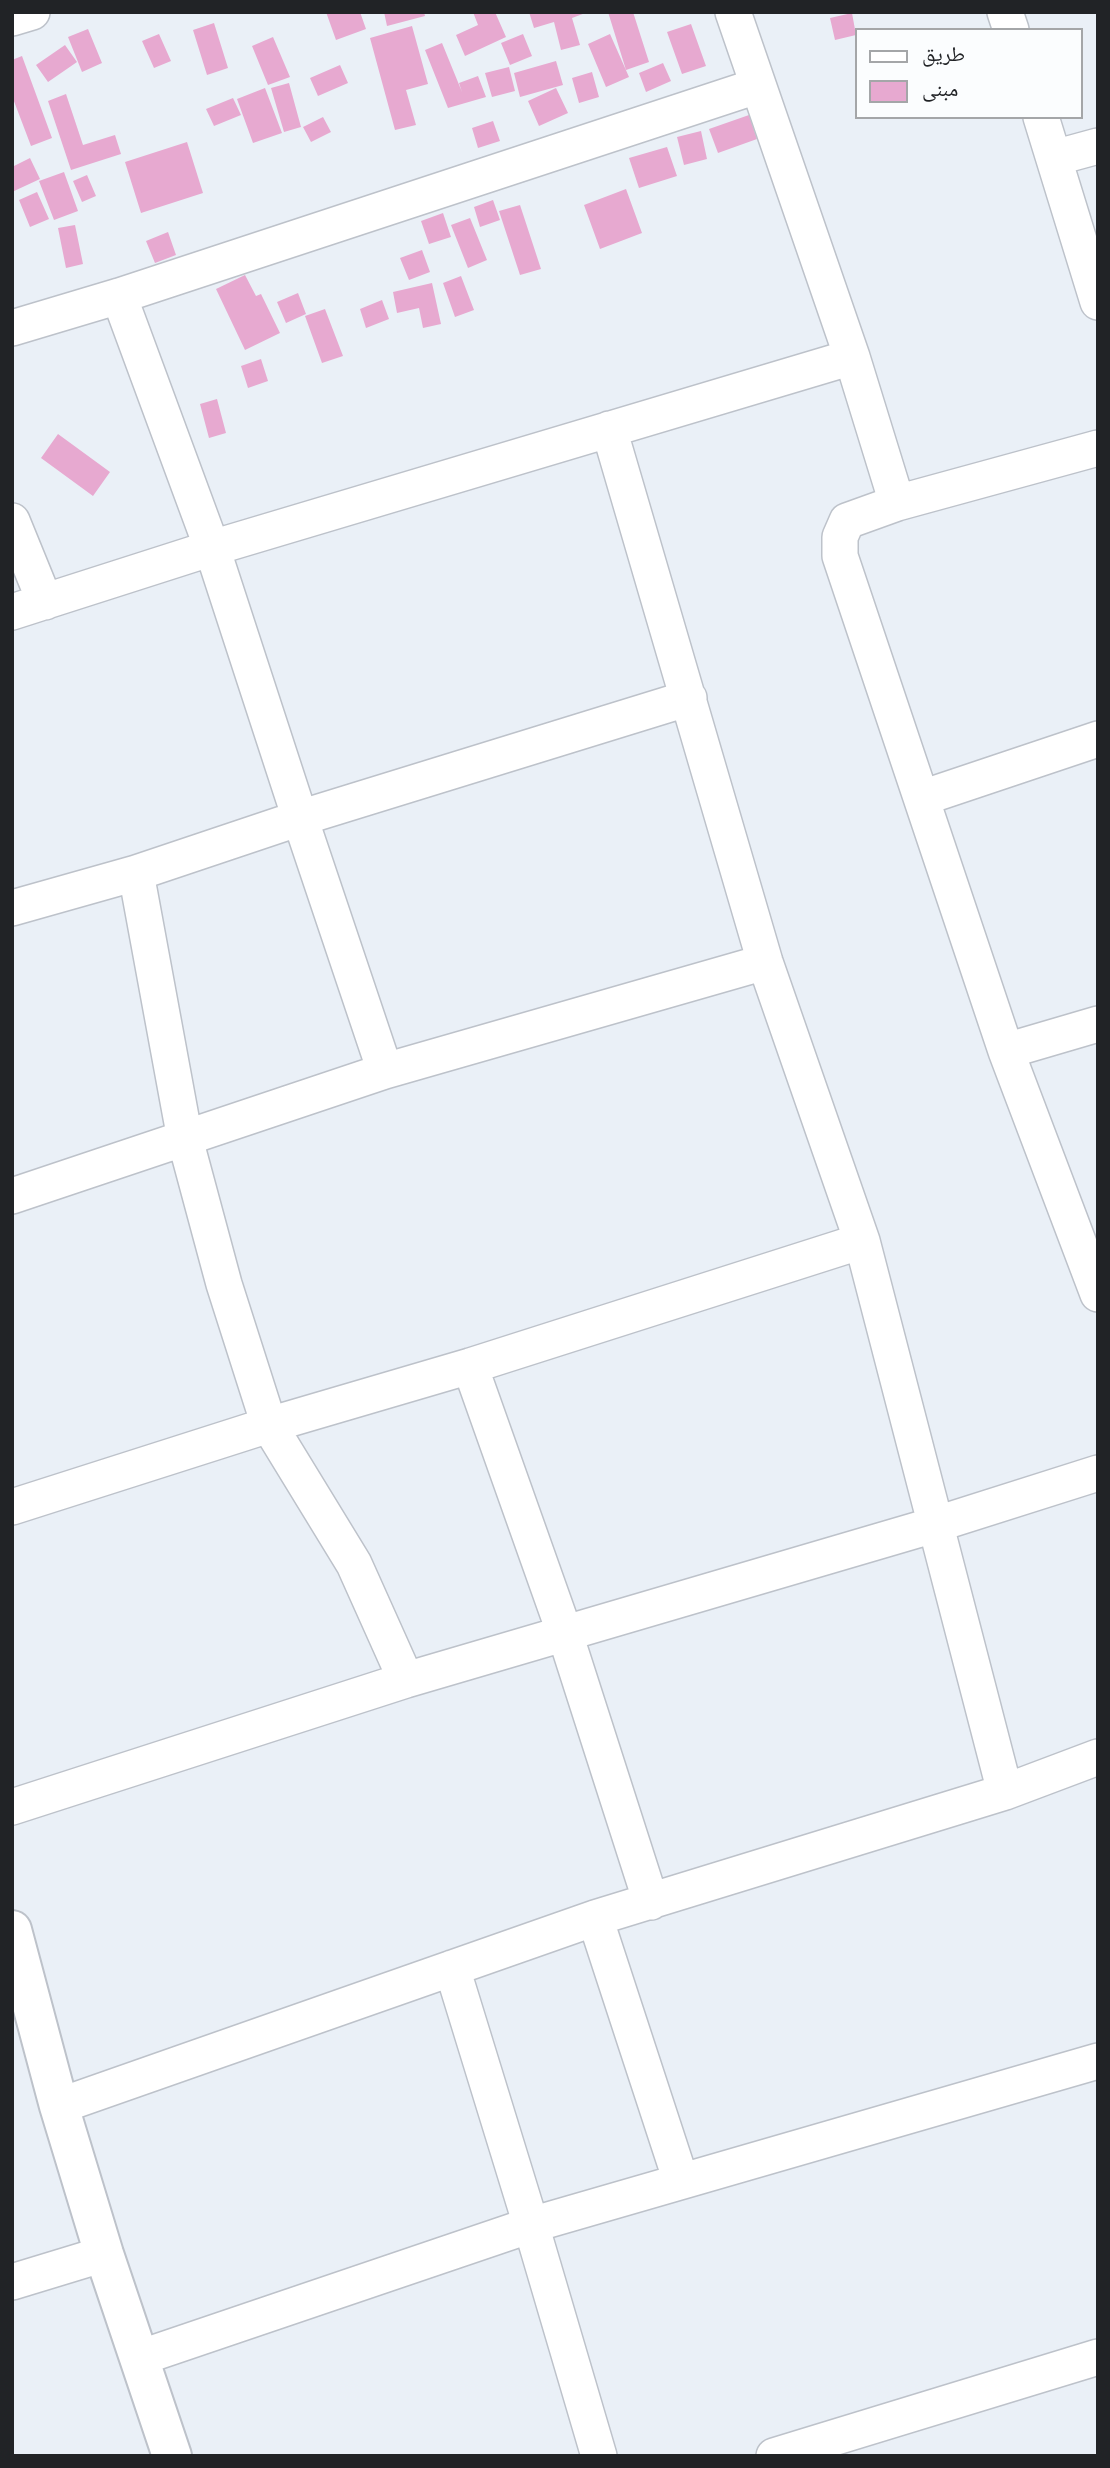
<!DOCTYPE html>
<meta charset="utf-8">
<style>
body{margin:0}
#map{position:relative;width:1110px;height:2468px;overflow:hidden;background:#eaf0f7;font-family:"Source Serif 4","Noto Naskh Arabic",serif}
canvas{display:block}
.frame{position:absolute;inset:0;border:14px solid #212326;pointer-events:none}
.legend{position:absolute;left:855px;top:28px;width:228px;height:91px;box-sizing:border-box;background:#fbfdfe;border:2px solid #a4a6a8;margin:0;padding:9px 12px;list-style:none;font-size:21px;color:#212326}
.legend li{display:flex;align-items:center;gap:14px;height:35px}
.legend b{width:35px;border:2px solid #a4a6a8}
</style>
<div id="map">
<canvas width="1110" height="2468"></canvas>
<div class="frame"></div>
<ul class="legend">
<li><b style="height:9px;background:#fff"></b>طريق</li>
<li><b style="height:19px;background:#e7a9d0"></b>مبنى</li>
</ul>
</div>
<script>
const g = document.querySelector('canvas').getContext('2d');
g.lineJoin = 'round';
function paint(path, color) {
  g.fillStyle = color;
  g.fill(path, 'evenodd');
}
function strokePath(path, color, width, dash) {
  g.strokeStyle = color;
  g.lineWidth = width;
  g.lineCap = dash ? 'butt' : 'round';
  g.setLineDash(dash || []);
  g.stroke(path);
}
paint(new Path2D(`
 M326,12H360L366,29L336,40Z
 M384,12H424L425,16L387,26Z
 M473,12H495L506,37L465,56L456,35L478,25Z
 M529,12H588L572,18L580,45L561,50L554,22L534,28Z
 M608,12H633L649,62L626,70Z
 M852,13L856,35L835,40L830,18Z
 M214,23L228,68L207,75L193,30Z
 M691,24L706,66L682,74L667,32Z
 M412,26L428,84L406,90L416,125L395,130L370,38Z
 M88,29L102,63L82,72L68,37Z
 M159,34L171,61L154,68L142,41Z
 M523,34L532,56L510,65L501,43Z
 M610,34L629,77L606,87L588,44Z
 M273,37L290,77L268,85L252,46Z
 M442,43L462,92L459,83L478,76L486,97L448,108L425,50Z
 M65,45L77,62L48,82L36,65Z
 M22,56L52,138L31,146L12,96V60Z
 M556,61L563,85L520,97L514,73Z
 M663,63L671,81L646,92L639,73Z
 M340,65L348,83L318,96L310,78Z
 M509,67L515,91L492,97L485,73Z
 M592,72L599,97L579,103L572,78Z
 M289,83L301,127L284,132L271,88Z
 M265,88L282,133L253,143L237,99Z
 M556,88L568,113L539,126L528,101Z
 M66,94L83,145L115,135L121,154L71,170L48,101Z
 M233,98L241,115L214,126L206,109Z
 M749,115L757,139L718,153L709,129Z
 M323,117L331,132L311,142L303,127Z
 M493,121L500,141L478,148L472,128Z
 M701,131L707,159L684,165L677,137Z
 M187,142L203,193L141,213L125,162Z
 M667,147L677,176L639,188L629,158Z
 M30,158L40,179L12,192V167Z
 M64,172L78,211L54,220L39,181Z
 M87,175L96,196L82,202L73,181Z
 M626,189L642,233L600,249L584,205Z
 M37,192L49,219L30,227L19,200Z
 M493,200L500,220L480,227L474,207Z
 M520,205L541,269L520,275L499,211Z
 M443,213L451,237L429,244L421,221Z
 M470,218L487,260L468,268L451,225Z
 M75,225L83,264L66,268L58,228Z
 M168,232L176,255L155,263L146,241Z
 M422,250L430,272L409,280L400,258Z
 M245,275L256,296L261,294L280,333L245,350L216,289Z
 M461,276L474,310L455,317L443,283Z
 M432,283L441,324L423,328L419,308L397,313L393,292Z
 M298,293L306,314L286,323L277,302Z
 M382,300L389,319L366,328L360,309Z
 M325,309L343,356L322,363L305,316Z
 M261,359L268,381L248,388L241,366Z
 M217,399L226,433L209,438L200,404Z
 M58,434L110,472L93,496L41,458Z`), '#e7a9d0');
const minor = new Path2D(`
 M733,12L852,357L897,503
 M1005,12L1011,30
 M12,18L32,12
 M1041,117L1098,302
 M1054,158L1098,146
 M119,296L212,548L300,818L385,1071
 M12,328L119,296L757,86
 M609,429L765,962L862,1241L1005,1792
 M1098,448L897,503L847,521L840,537V556L1006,1051L1098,1294
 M12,521L45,602
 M12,612L212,548L852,357
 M922,798L1098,739
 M136,873L185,1139L224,1284L269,1425L354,1564L406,1680
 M12,908L136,873L300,818L689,698
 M1006,1051L1098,1024
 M12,1196L385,1071L765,962
 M470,1366L565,1634L651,1902
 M12,1507L269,1425L470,1366L862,1241
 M12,1807L406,1680L934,1525L1098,1473
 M595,1918L681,2181
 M452,1968L531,2225L599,2456
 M59,2106L595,1918L1005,1792L1098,1757
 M12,2282L104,2254
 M139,2358L531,2225L1098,2061
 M774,2456L1098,2357`);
const tertiary = new Path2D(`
 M12,1930L59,2106L104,2254L172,2456`);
strokePath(minor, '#bdc2ca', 38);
strokePath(tertiary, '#bdc2ca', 42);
strokePath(minor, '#fff', 35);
strokePath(tertiary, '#fff', 38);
</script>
